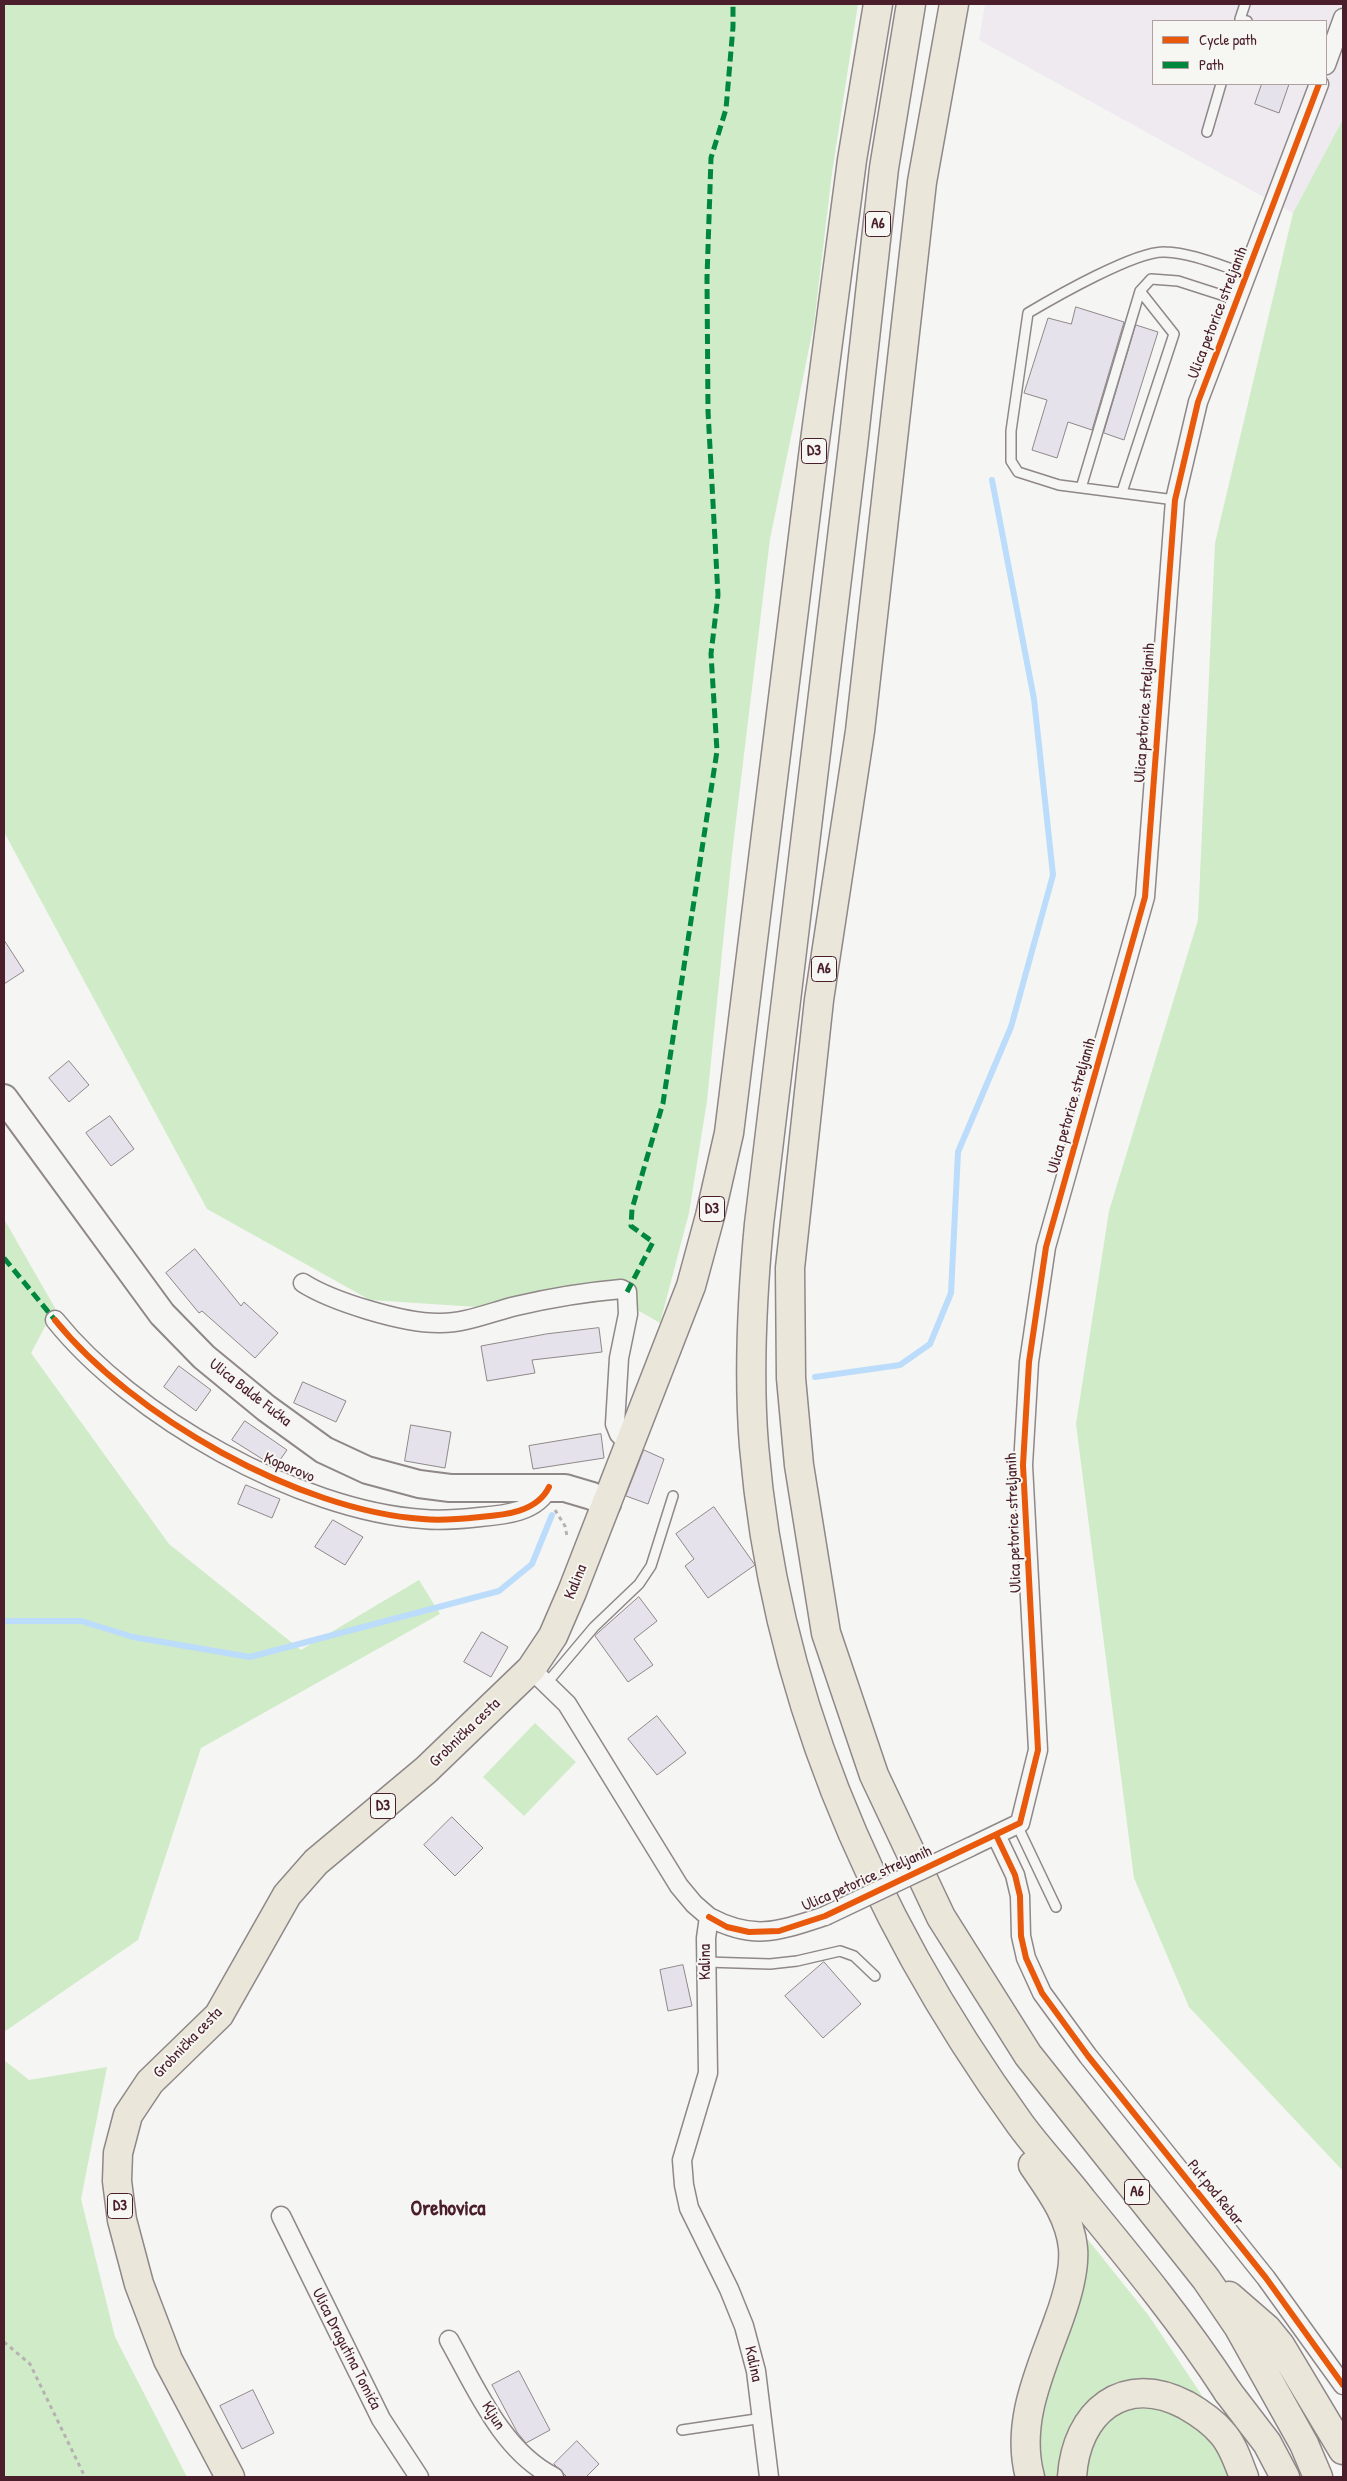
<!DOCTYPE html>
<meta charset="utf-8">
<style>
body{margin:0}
#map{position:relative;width:1347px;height:2481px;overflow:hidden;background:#f5f5f3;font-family:"Patrick Hand",sans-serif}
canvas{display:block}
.frame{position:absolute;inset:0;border:5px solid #4a1f2b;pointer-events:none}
.legend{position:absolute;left:1152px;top:20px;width:175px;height:65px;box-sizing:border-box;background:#f6f6f2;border:1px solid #b1a0a2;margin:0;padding:6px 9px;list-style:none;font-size:15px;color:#4a1f2b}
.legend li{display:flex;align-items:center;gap:10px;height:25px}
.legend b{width:25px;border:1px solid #b1a0a2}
</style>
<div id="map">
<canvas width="1347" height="2481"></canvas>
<div class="frame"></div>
<ul class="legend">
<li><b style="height:6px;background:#e8590c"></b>Cycle path</li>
<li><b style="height:6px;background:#00873e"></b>Path</li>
</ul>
</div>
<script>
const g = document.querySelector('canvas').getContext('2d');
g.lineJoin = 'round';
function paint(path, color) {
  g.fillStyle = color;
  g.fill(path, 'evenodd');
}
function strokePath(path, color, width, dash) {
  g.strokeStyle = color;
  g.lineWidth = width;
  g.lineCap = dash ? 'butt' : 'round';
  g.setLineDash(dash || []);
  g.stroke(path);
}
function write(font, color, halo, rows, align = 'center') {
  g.font = font + ' "Patrick Hand",sans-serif';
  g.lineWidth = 4;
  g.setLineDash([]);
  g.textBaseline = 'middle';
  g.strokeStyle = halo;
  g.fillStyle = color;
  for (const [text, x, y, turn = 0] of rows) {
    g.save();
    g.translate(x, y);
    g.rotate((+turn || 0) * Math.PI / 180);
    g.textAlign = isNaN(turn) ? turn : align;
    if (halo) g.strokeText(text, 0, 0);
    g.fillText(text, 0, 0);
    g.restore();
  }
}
paint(new Path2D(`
 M985,4H1343V119L1293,213L979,40ZM1153,21H1326V84H1153Z`), '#eeeaf0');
paint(new Path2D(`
 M4,4H858L832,173L814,324L770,539L732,854L707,1101L689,1213L660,1323L620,1300L524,1310L370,1300L207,1209L4,832Z
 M1343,119V2171L1189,2007L1134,1878L1076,1424L1109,1211L1198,920L1215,543L1293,213Z
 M4,1219L55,1308L31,1353L169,1544L301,1650L419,1580L440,1614L201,1748L138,1940L4,2032Z
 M535,1723L576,1762L524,1816L483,1777Z
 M4,2060L29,2080L107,2067L81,2199L115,2337L187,2477H4Z
 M1081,2231L1149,2316L1215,2415L1132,2384L1062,2477H1045L1039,2441L1040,2419Z
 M1141,2400L1209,2428L1236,2477H1081L1102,2420Z`), '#d0ebc7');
strokePath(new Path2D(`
 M815,1377L900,1365L930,1344L951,1293L958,1152L1011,1027L1053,875L1034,699L992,480
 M4,1621H81L133,1637L250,1657L499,1591L532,1564L552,1515`), '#bcdcfb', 6);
const building = new Path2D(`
 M1262,84H1289L1279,113L1255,104Z
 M1076,307L1124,322L1092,430L1068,422L1057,458L1032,450L1047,400L1024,393L1048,318L1071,324Z
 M1136,325L1158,332L1124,440L1104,433Z
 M4,940L24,971L4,984Z
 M69,1061L89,1085L69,1102L49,1078Z
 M110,1116L134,1149L111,1166L86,1133Z
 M195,1249L241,1306L244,1302L278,1333L255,1358L202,1311L199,1313L166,1273Z
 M599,1328L602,1352L532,1360L535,1373L487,1381L481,1346L546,1334Z
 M179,1366L211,1390L196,1411L164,1387Z
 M303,1382L346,1401L336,1422L294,1403Z
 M245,1421L287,1450L275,1467L232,1440Z
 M411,1425L451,1432L445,1468L405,1461Z
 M601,1434L604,1458L533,1469L529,1446Z
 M644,1450L664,1459L648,1504L626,1496Z
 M246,1485L280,1499L272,1518L238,1504Z
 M714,1507L755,1565L708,1598L685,1566L694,1559L676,1534Z
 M333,1520L363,1537L345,1565L315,1547Z
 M639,1597L657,1621L634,1639L653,1665L628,1682L595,1636Z
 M482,1632L508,1647L491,1677L464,1662Z
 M657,1716L686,1753L657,1775L628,1739Z
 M452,1817L483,1848L455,1876L424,1845Z
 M824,1962L861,2004L823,2038L785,1996Z
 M683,1965L692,2006L668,2011L660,1970Z
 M519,2371L550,2430L526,2443L517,2432L492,2385Z
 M253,2390L274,2433L242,2449L220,2406Z
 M577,2441L599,2464L586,2477H567L554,2464Z`);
paint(building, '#e6e2eb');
strokePath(building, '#8f8788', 1);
const service = new Path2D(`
 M1245,4L1240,19L1247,21
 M1207,132L1221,84
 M1140,291L1151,279L1178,281L1237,300
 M1081,488L1140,291L1174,334L1122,492
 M1175,500L1059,485L1018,472L1011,461V431L1028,313C1055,297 1137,250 1165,252C1193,253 1221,266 1247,274
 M546,1684L594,1627L639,1584L651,1566L673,1496
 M1017,1825L1056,1907
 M706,1962L770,1964L797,1961L840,1951L854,1956L875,1976
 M682,2430L763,2418`);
const minor = new Path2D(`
 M1326,65L1343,18
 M303,1283C333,1302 403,1323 438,1323C464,1324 491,1312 516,1306C550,1298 587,1292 621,1289L627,1292L628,1314L619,1358L615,1424L619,1434L629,1444
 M55,1320C132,1416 299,1511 423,1519C442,1521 461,1519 480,1517C505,1515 537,1512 549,1487
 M531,1669L567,1704L679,1886L694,1904L709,1917L706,1938L708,2073L682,2160L684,2185L689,2208L729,2289L744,2326L756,2371L769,2477
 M996,1835L1015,1875L1020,1896L1021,1936L1026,1958L1042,1993L1088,2056L1266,2278L1343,2385
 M970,1847L1020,1823L1038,1750L1023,1465L1029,1362L1046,1247L1145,897L1175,500L1198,402L1319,84
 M709,1917C754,1941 779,1931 825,1916
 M281,2216L381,2419L419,2477
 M449,2340C476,2388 502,2451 554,2477`);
const secondary = new Path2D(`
 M4,1098L162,1314L204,1357L266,1408L324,1450L367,1470L419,1484L450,1488H565L592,1496L607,1504`);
const primary = new Path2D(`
 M230,2477L168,2360L139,2284L122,2220L117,2181L118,2153L128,2115L150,2082L219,2015L287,1895L316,1862L426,1770L531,1669L553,1636L572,1592L691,1286L710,1216L729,1133L813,456L852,160L878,4`);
const trunk = new Path2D(`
 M1228,2392L1267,2443L1285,2477
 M1072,2477C1076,2412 1124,2372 1186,2405C1200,2413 1212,2421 1222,2433C1233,2445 1238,2462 1244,2477`);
const motorway = new Path2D(`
 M911,4L884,168L853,446L759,1224C752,1298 748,1372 754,1446C775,1696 874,1922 1020,2124C1039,2150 1062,2174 1082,2200C1133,2262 1184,2324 1228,2392
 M954,4L922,182L860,731L819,1000L790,1268L791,1378L799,1465L826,1633L874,1775L941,1917L1028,2055L1206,2279L1238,2326L1304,2444L1318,2477
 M1229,2296L1267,2329L1280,2345L1343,2450
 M1030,2477C1015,2422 1041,2370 1059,2319C1067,2297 1075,2271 1073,2248C1070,2216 1050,2190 1033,2165`);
strokePath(service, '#8f8788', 12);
strokePath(minor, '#8f8788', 21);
strokePath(secondary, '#8f8788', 30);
strokePath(primary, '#8f8788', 31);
strokePath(trunk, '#8f8788', 31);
strokePath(motorway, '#8f8788', 31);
strokePath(new Path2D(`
 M555,1510L565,1526L567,1536
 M4,2342L30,2364L85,2477`), '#b6b2b2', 3, [4, 4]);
strokePath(service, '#f5f5f3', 9);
strokePath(minor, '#f5f5f3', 18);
strokePath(secondary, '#f5f5f3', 26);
strokePath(primary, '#eae7da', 28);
strokePath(trunk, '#eae7da', 28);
strokePath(motorway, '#eae7da', 28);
const minorBridge = new Path2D(`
 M825,1916L970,1847`);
strokePath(minorBridge, '#8f8788', 21, []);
strokePath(minorBridge, '#f5f5f3', 18);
strokePath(new Path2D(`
 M4,1258L55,1320
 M627,1292L653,1242L631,1226L632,1209L663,1103L717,751L711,654L718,595L708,411L707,278L711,158L726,109L733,27V4`), '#00873e', 5, [10, 5]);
strokePath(new Path2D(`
 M55,1320C132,1416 299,1511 423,1519C442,1521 461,1519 480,1517C505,1515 537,1512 549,1487
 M996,1835L1015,1875L1020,1896L1021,1936L1026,1958L1042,1993L1088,2056L1266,2278L1343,2385
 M709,1917L727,1927L749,1932L779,1931L825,1916L1020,1823L1038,1750L1023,1465L1029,1362L1046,1247L1145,897L1175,500L1198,402L1319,84`), '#e8590c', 6);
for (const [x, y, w] of [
 [878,224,25],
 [814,451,25],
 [824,969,25],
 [712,1209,25],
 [383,1806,25],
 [1137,2192,25],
 [120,2206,25]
]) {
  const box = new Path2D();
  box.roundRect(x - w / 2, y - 12.5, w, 25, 4);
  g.fillStyle = '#f6f6f2';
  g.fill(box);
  strokePath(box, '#4a1f2b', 1);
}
write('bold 15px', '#4a1f2b', null, [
 ["A6",878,224],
 ["D3",814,451],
 ["A6",824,969],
 ["D3",712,1209],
 ["D3",383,1806],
 ["A6",1137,2192],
 ["D3",120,2206]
]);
write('16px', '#4a1f2b', '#f6f6f2', [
 ["Ulica petorice streljanih",1218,313,-69],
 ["Ulica petorice streljanih",1145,713,-86],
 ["Ulica petorice streljanih",1072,1106,-74],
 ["Ulica Balde Fućka",250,1393,38],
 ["Koporovo",289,1468,23],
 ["Ulica petorice streljanih",1014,1523,-92],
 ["Kalina",576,1582,-68],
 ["Grobnička cesta",465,1733,-44],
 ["Ulica petorice streljanih",867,1879,-24],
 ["Kalina",706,1962,-90],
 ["Grobnička cesta",188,2043,-46],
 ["Put pod Rebar",1215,2193,51],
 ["Ulica Dragutina Tomića",346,2349,63],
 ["Kalina",753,2364,78],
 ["Kljun",493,2416,58]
]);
write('bold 21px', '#4a1f2b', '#f6f6f2', [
 ["Orehovica",448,2209]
]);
</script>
